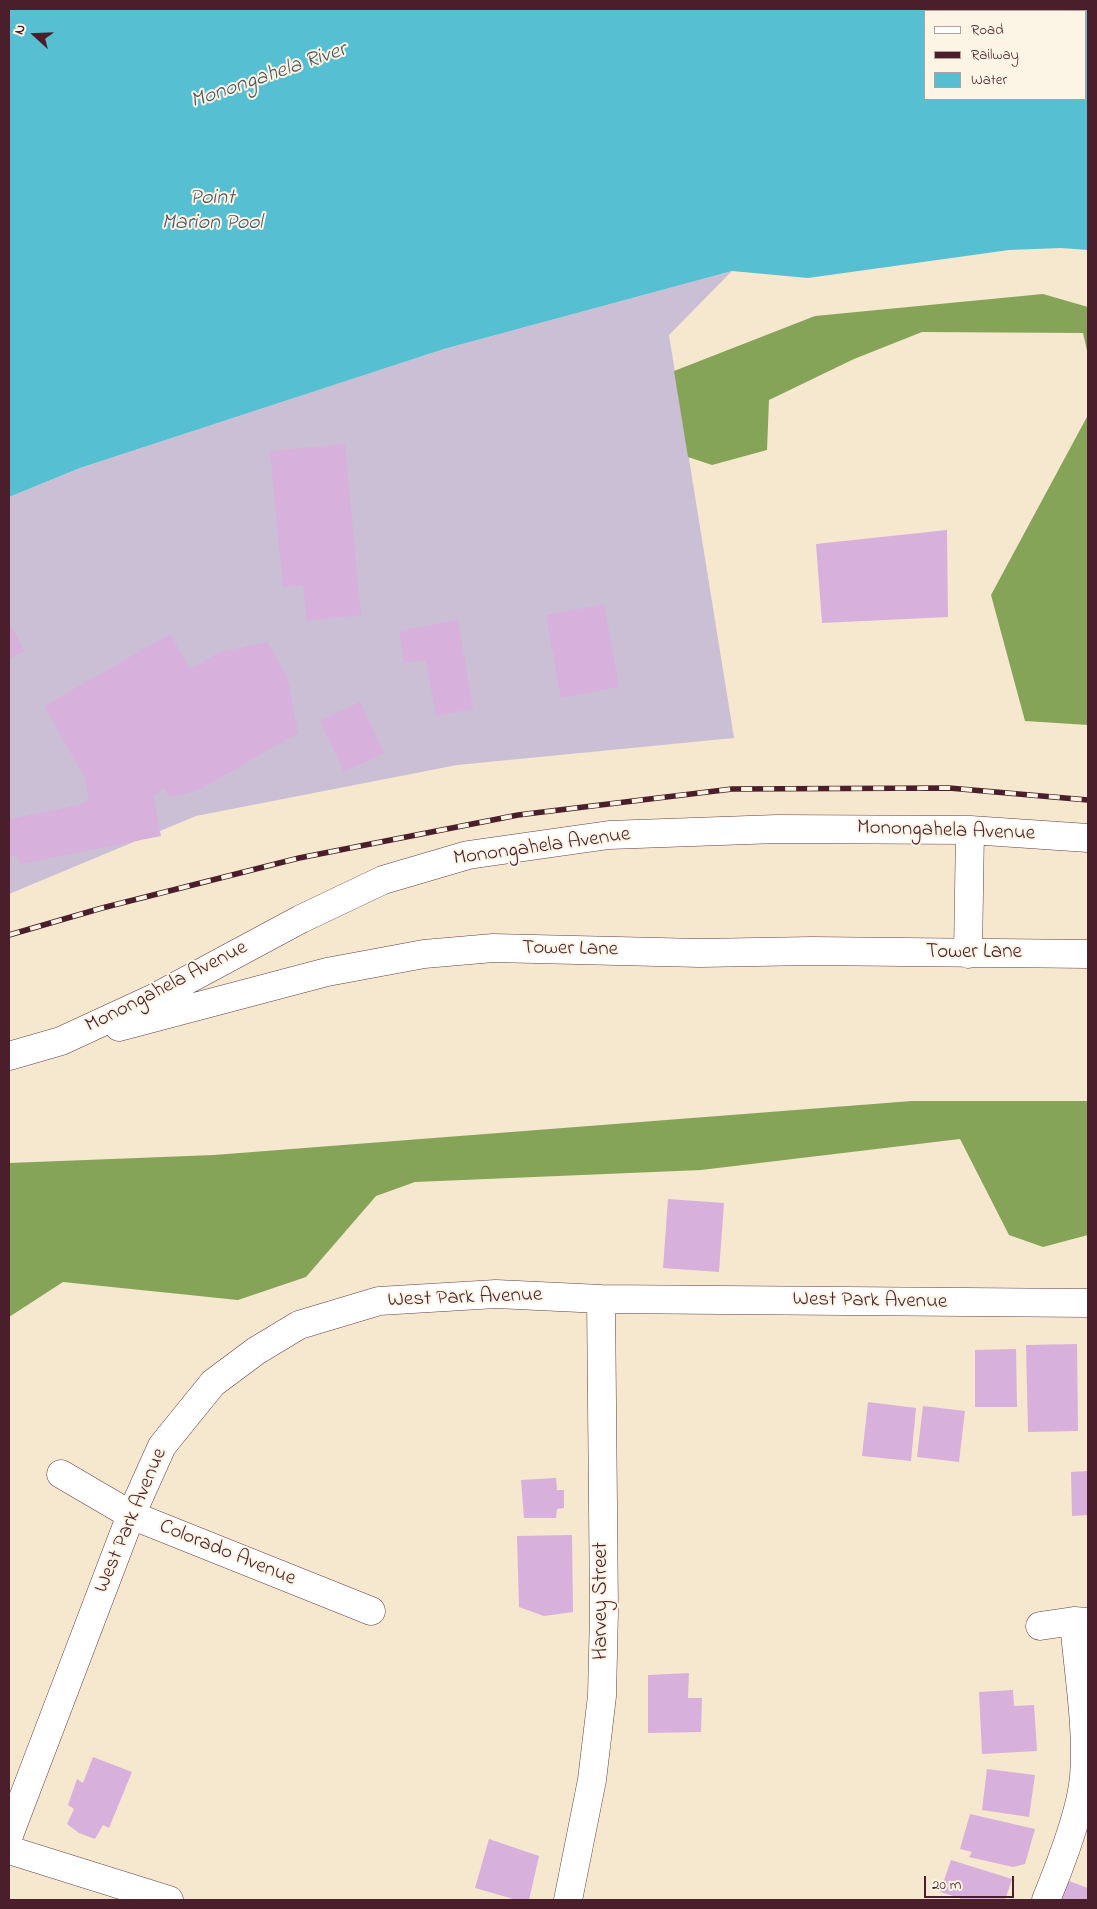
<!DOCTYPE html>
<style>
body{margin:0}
#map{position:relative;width:1097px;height:1909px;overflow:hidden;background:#f6e7cf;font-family:"Indie Flower",sans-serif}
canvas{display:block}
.frame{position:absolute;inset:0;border:10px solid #4a1f2b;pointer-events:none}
.legend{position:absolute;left:924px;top:10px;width:162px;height:90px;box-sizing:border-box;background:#fcf5e5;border:1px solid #b59f9b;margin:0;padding:6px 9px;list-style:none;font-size:15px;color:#4a1f2b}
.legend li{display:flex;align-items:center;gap:10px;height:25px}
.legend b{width:25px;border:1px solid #b59f9b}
.north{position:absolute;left:10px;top:10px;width:50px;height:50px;-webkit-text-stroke:4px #fcf5e5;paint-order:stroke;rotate:290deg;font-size:14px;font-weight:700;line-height:20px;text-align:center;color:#4a1f2b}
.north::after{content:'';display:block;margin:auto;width:18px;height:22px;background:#4a1f2b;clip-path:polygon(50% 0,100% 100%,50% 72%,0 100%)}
.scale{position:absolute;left:924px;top:1876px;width:90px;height:22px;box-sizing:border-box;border:2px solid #4a1f2b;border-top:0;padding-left:6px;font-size:15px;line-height:18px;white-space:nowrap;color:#4a1f2b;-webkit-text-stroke:4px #fcf5e5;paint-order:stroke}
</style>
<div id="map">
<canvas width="1097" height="1909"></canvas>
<div class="frame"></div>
<ul class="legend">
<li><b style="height:6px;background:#fff"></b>Road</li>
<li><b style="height:6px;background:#4a1f2b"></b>Railway</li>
<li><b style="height:14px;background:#56bfd2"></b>Water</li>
</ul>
<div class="north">N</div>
<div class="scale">20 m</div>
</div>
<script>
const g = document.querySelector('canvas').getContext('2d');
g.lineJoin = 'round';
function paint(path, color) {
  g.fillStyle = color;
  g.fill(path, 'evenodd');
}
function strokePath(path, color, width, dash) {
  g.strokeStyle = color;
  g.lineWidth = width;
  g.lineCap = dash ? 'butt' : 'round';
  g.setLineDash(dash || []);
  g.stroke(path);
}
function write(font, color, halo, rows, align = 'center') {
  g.font = font + ' "Indie Flower",sans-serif';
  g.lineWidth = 4;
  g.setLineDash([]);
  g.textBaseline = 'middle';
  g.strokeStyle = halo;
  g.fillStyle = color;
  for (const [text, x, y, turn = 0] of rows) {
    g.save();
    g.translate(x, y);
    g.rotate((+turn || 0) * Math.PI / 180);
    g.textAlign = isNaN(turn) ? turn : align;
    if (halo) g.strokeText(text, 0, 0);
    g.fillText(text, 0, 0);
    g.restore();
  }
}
paint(new Path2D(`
 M732,271L669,335L734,738L457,765L196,816L9,894V497L80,468L444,349Z`), '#cbbfd5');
paint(new Path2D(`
 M1043,294L1088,307V355L1083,333L922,332L854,359L769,400L767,450L712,465L688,457L674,371L815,316Z
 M1088,415V725L1025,721L991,595Z
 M912,1101H1088V1235L1043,1247L1009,1235L960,1139L701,1170L415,1182L376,1196L306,1277L238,1300L63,1282L9,1317V1163L214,1155Z`), '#85a458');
paint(new Path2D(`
 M9,9H1088V250L1061,248L1009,250L808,278L732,271L444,349L80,468L9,497ZM926,11H1086V99H926Z`), '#56bfd2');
paint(new Path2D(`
 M345,444L361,615L307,621L303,585L283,587L270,451Z
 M947,530L948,617L822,623L816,544Z
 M604,604L619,687L561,698L546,615Z
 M458,620L473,709L436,716L426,660L404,663L399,631Z
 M9,622L24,651L9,659Z
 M170,634L190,669L220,652L267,642L287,676L298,733L197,791L169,797L164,788L153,795L161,836L21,864L16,855L9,857V819L79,805L89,799L85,778L44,706Z
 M360,702L384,753L344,772L320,721Z
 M668,1199L724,1203L719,1272L663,1268Z
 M1077,1344L1078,1431L1028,1432L1026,1345Z
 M1016,1349L1017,1407H975V1350Z
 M868,1402L916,1408L911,1461L862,1456Z
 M923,1406L965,1411L959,1462L917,1457Z
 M1088,1471V1515L1072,1516L1071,1472Z
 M556,1478L557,1490H564V1508L557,1509L556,1518H524L521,1480Z
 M572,1535L573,1612L544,1616L519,1607L517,1536Z
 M689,1673L688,1698H702L701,1732L648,1733V1675Z
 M1013,1690L1014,1706L1034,1705L1037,1751L982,1754L979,1692Z
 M93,1757L132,1772L109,1828L103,1825L95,1839L79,1833L67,1824L74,1809L68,1805L77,1779L83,1783Z
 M987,1769L1035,1775L1029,1817L982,1810Z
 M970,1814L1035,1829L1025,1864L1013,1867L969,1857L972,1852L960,1849Z
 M489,1839L539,1856L529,1900H517L475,1888Z
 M951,1860L1012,1879L1005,1900H959L960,1898L940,1892Z
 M1066,1880L1088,1888V1900H1059Z`), '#d7b0dc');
const street = new Path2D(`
 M968,954L970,830
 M119,1027L327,972L424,954L493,948L700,953L812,951L1088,954
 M9,1056L61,1041L152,999L301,919L383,880L468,855L609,835L777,829L970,830L1088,838
 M61,1474L131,1515L371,1611
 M1040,1626L1074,1621L1088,1622
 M9,1835L131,1515L162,1446L213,1383L256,1351L299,1325L379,1301L496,1294L601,1299L1088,1303
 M9,1850L169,1900
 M568,1900L592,1780L602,1696L604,1611L601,1299
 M1046,1900C1060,1866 1081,1813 1084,1777C1088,1727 1078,1672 1074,1621`);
strokePath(street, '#643d44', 29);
strokePath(street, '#fff', 28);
const rail = new Path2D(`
 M9,935L102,908L299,858L518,815L732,789L949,788L1088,800`);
strokePath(rail, '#4a1f2b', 5.5);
strokePath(rail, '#fcf5e5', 4, [11]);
write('21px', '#4a1f2b', '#fcf5e5', [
 ["Monongahela Avenue",946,832,2],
 ["Monongahela Avenue",542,848,-8],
 ["Tower Lane",570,950,1],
 ["Tower Lane",974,954],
 ["Monongahela Avenue",167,988,-27],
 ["West Park Avenue",465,1299,-2],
 ["West Park Avenue",870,1302,1],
 ["West Park Avenue",132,1521,-67],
 ["Colorado Avenue",227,1554,22],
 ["Harvey Street",603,1601,-90]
]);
write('italic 22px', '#4e5765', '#fcf5e5', [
 ["Monongahela River",269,77,-19],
 ["Point",212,199],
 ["Marion Pool",212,224]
]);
</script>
